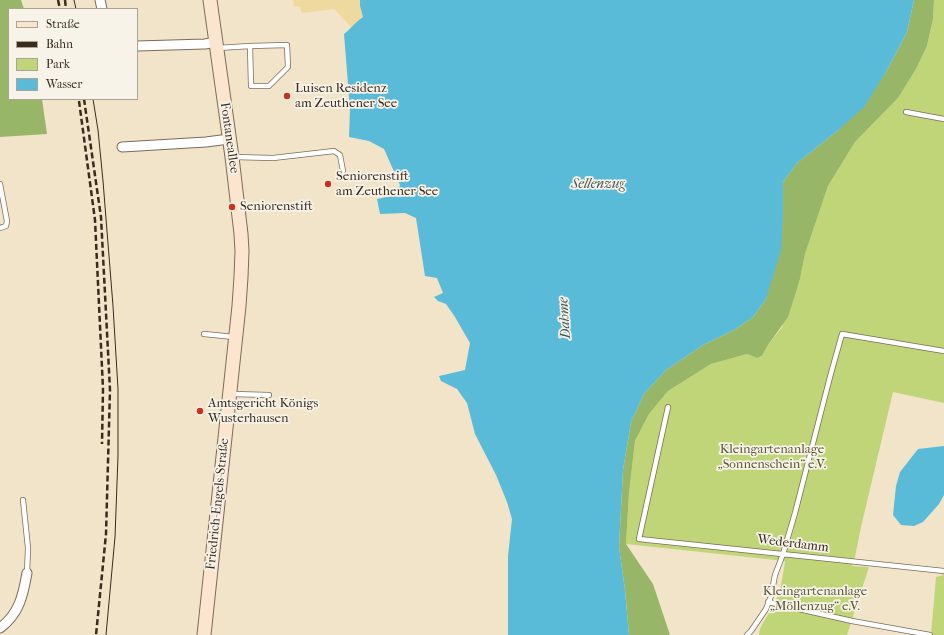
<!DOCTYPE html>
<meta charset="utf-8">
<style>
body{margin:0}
#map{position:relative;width:944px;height:635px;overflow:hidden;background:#f1e4c9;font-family:"IM FELL French Canon",serif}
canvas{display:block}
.legend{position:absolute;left:8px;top:8px;width:130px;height:92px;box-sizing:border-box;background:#f7f3e8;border:1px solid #aca397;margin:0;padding:5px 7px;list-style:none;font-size:12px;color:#3b2a1e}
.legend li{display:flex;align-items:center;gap:8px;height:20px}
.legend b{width:20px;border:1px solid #aca397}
</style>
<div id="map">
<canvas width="944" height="635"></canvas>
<ul class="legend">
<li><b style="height:5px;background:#fce5cf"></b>Straße</li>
<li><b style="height:5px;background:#3b2a1e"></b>Bahn</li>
<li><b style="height:11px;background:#c0d578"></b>Park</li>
<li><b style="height:11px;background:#5abbd8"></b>Wasser</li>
</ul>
</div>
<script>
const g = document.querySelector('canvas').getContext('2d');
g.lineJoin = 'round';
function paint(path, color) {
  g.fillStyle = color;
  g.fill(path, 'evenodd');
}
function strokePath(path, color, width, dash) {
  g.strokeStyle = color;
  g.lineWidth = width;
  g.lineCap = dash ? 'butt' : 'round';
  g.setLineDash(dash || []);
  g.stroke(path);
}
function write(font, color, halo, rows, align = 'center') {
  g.font = font + ' "IM FELL French Canon",serif';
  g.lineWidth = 3.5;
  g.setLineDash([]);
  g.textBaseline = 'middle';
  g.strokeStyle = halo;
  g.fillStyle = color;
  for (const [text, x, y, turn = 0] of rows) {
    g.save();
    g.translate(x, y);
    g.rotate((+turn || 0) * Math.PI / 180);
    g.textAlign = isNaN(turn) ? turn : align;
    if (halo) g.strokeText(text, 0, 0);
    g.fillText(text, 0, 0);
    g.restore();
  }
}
paint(new Path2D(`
 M934,0H944V403L893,392L861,527L855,557L852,566L869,567L847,635H759C759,625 770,614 774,604C781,591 783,575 785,561L626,544L629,493L635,441L649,414L668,391L711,364L747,354L757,358L762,356L768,345L782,327L800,279L805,254L828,186L855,142L898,98L916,69L927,46L933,19Z
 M944,568V635H931L936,577L943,575Z`), '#c0d578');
paint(new Path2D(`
 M0,0H21L24,9H9V99H42L47,134L0,137Z
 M914,0H934L933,19L927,46L916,69L898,98L855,142L828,186L805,254L800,279L788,317L768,345L762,356L757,358L747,354L711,364L668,391L649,414L635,441L629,493L626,544L653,584L670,635H629L625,590L619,547L623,470L631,422L644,394L666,370L703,345L734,330L753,317L766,299L783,216V182L797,163L836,132L845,123L886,72L907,32Z`), '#98b668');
paint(new Path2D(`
 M293,0H360V6L363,17L356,22L352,28L334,9L302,13L300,7L294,6Z`), '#eeda9e');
paint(new Path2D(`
 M360,0H914L907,32L886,72L864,107L836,132L797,163L783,182V216L781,250L766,299L753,317L734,330L703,345L666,370L644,394L631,422L623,470L619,547L625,590L629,635H508V556L512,519L507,502L496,475L475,434L467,403L457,389L441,381L439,376L465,370L470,343L455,317L446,304L438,301L434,297L443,293L437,278L425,276L416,218L405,213L380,214L377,199L396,195L400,185L384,149L369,141L349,137L350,109L344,34C352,28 355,22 363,17L360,6Z
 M944,446V495L939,504L923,522L914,526L901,525L893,515L896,486L900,472L918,449Z`), '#5abbd8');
const service = new Path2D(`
 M218,48L250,46L287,45L288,67L269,86H251L250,46
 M906,112L944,119
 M233,157L273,158L334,151L340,155L343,171
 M0,184L7,221L6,226L0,228
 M204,334L234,337
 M232,394L269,395
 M668,407L639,539L944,571
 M23,500L28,548L27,573
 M768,602L852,621L930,635
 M747,635L751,631L766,609L771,596L775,575L783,554L795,513L830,377L842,334L944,351`);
const minor = new Path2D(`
 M100,0L102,9
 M137,46L205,44L216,42
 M122,147L206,142L229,139
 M0,628C19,614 23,596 27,573`);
const secondary = new Path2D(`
 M204,635L239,306L241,277L242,251L241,234L232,157L210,0`);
strokePath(service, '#7b6b5a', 6);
strokePath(minor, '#7b6b5a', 11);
strokePath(secondary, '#7b6b5a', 15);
strokePath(service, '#fff', 4.5);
strokePath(minor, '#fff', 9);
strokePath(secondary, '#fce5cf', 13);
strokePath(new Path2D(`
 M74,0L76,9
 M93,99L98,130L103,181L113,306L118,389V456L115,537L106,635`), '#3b2a1e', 1);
strokePath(new Path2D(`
 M58,0L60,9
 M65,0L66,9
 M84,99L101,217L110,390L106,534L96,635
 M79,101L95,220L103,389L102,444`), '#3b2a1e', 2.5, [6, 3]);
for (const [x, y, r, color] of [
 [287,96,4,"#c8321e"],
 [328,184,4,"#c8321e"],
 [232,207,4,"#c8321e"],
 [200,411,4,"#c8321e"]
]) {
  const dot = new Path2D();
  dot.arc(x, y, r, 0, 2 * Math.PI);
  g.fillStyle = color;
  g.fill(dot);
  strokePath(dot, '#f7f3e8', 1.5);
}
write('13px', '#3b2a1e', '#f7f3e8', [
 ["Luisen Residenz",295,89],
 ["am Zeuthener See",295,104],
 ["Seniorenstift",336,177],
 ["am Zeuthener See",336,192],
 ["Seniorenstift",240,207],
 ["Amtsgericht Königs",208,404],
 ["Wusterhausen",208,419]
], 'left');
write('13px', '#3b2a1e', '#f7f3e8', [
 ["Fontaneallee",229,138,82],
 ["Friedrich-Engels-Straße",218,504,-84],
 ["Wederdamm",793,544,7]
]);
write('13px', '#5c5534', '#f7f3e8', [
 ["Kleingartenanlage",772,450],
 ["„Sonnenschein“ e.V.",772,465],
 ["Kleingartenanlage",815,592],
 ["„Möllenzug“ e.V.",815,607]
]);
write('italic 14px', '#445656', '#f7f3e8', [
 ["Sellenzug",598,185],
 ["Dahme",565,318,-94]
]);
</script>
